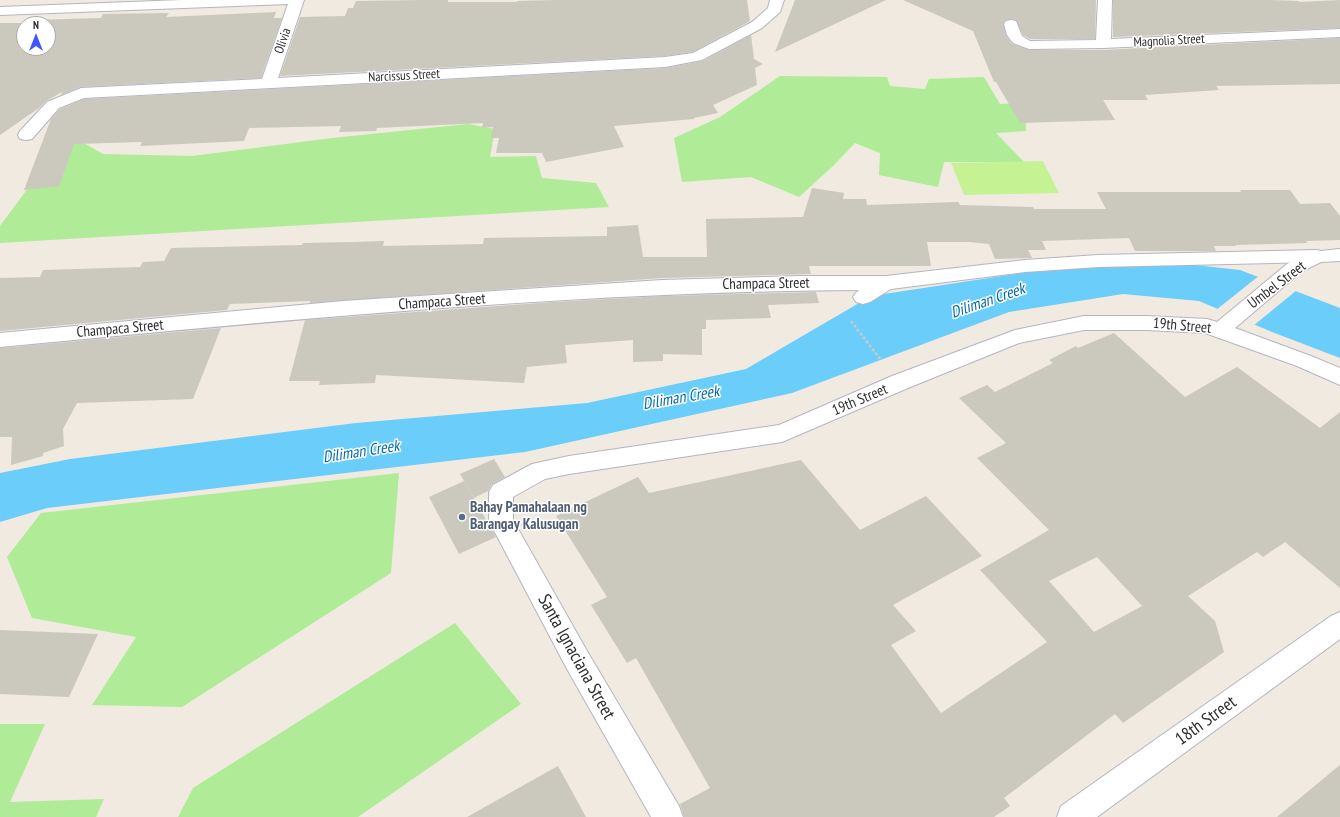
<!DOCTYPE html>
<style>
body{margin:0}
#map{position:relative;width:1340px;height:817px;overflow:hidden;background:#f0eae0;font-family:"PT Sans Narrow",sans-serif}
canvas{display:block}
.north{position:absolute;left:16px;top:16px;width:40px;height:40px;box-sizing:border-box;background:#fff;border:1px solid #ababab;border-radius:50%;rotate:0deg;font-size:11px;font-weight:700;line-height:16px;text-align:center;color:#2e2e2e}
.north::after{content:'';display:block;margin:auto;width:14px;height:18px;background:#3e58ff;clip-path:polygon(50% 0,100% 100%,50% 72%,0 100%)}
</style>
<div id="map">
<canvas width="1340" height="817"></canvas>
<div class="north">N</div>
</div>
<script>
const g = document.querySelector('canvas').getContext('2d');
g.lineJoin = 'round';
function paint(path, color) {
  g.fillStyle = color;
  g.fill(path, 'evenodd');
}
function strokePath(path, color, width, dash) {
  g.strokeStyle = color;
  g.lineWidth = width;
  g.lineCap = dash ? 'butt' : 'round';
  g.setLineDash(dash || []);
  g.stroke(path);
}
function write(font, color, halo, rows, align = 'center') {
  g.font = font + ' "PT Sans Narrow",sans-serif';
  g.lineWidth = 3;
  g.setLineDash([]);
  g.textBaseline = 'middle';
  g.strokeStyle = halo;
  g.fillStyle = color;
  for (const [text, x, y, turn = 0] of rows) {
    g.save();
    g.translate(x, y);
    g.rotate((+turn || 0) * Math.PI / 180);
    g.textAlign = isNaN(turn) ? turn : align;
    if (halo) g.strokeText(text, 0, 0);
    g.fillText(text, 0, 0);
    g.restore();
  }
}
paint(new Path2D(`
 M780,76L887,77L890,86L925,89L929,79L984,77L1000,104L1025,103L1026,131L996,133L1024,162H944L938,187L879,175L880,153L855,143L833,166L799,197L751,177L682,182L674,138L720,117Z
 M468,124L495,129L490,157L536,156L542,178L596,183L609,207L0,243V226L68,134L103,154L192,156L332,138Z
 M399,473L391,573L182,707L92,705L136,637L32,618L7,557L41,513Z
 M455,623L521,704L358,817H178L193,788Z
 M0,724H45L10,802L104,799L96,817H0Z`), '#b0eb98');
paint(new Path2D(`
 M1043,161L1059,193L964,195L951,163Z`), '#c5f393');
paint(new Path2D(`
 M1185,264L1240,270L1340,308V358L1272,332L1199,301L1123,294L1009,312L792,393L525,452L47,508L0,522V473L70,459L356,423L587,403L746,369L871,296L1074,265Z`), '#6bcdfa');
paint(new Path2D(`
 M1260,275L1297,290L1253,326L1216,310Z`), '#f0eae0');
paint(new Path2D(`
 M421,0H448V2H517V1L555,0H747L750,21L693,52L665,56L280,76L300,17L345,16L348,8H353L356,1Z
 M795,0H886L775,52Z
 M903,0H1096L1095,39H1030L1023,35L1016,20L1011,19L1005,20L1003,24L1006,35L1012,44L1029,50H1103L1340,38V84L1216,86L1219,90L1145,95L1148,100H1103L1115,120L1020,123L996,82H994L973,31Z
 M1113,0H1270L1298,1L1300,2L1340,0V28L1113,37Z
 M276,12L274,18H282L261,78L80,87L61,95L62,92L46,101L39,108L0,135V23H28L30,20L101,18L103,14L169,13L166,17ZM24,24H48V48H24Z
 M751,35L754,59L763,64L755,68L757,85L713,105L718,113L694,118V119L614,126L624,147L546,162L542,153H496L499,138H491L493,127L482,128L483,123L377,128L376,131L339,132L341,126L249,128L244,141L140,146L142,142L74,144L59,186L24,190L51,119L60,109L84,99L665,68L703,61Z
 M812,188L844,193L843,199H866L867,205L958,202L960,205L1033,207L1034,209H1106L1097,192H1241L1240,190H1290L1300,204L1330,203L1340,216V240L1306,241L1308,243L1235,245L1236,246H1214L1216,251H1135L1129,238L1042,241L1046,250H1028L1032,258L995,259L989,244L969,242H927L931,266H809L811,274L662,278L310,303V301L230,304L227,310L0,331V278L40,277L43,270L140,267L143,262L164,261L171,248L302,245L303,243L353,242L384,241L383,246L483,244L484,238L607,236V227L638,225L643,257H707L706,219L803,217Z
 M816,292L819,303L768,305L771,318L706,320V329H702V355L663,354V361L633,362V340L565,345L567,363L527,367L524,383L376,375L375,383L319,385L320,381H289L305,320L553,302L664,296Z
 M221,328L193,399L77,403L63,429L64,446L43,453V456L11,465L12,437H0V348Z
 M1114,333L1185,397L1237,367L1320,428L1340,412V588L1285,542L1263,557L1257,552L1188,596L1215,621L1224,652L1123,723L1115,714L1004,798L1010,806L994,817H684L680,804L710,788L636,658L627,663L591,605L607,597L556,516L638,477L649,493L801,460L860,530L926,496L982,556L893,605L916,631L891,645L941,713L1047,642L980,570L1049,530L977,458L1006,443L959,398L987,385L995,392L1053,363L1049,360L1076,346L1078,348ZM1097,557L1142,606L1094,632L1049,581Z
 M494,459L505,477L492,484L488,491L474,498L460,474Z
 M464,481L496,537L459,554L429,497Z
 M0,630L98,634L69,697L0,694Z
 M1340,765V817H1277Z
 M558,766L586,817H467Z`), '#cbc8be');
const pedestrian = new Path2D(`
 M1317,250L1324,252L1326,256L1324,260L1317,262L1098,267L1025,272L891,289L870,302L863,304L856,302L853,297C859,287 875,279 886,276L1025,260L1098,255Z`);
const minor = new Path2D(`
 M182,0H304L278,78L665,57L693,53L752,22L768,8L770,0H784L780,12L762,28L702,60L665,67L84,98L59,108L32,139L26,140L20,139L18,135L20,131L47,102L81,88L262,79L288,4L0,15V7Z
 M1098,0H1112L1111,39L1340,29V37L1103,48L1029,49L1013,43L1007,35L1004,24L1006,21L1011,20L1016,21L1022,36L1030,41L1096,40Z
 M800,276H886L893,278L896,283L893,288L886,290C590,290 295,319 0,347V333L343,301L662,280Z
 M1340,612V639L1097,817H1057L1061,806L1331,616Z`);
const tertiary = new Path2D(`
 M1340,249V261L1321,262L1301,272L1235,328L1311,356L1340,368V385L1297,366L1205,333L1146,330H1084L1019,343L908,388L782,442L569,474L545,479L513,497V520L587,651L679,806L683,817H651L567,669L489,521V492L493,485L532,464L569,456L779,425L892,376L1015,330L1084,316H1146L1207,319L1217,322L1287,264L1310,252Z`);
strokePath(pedestrian, '#b4b5c2', 2);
strokePath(minor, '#b4b5c2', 2);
strokePath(tertiary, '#b4b5c2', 2);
strokePath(new Path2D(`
 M851,321L881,360`), '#c9c9c9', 2.5, [3, 2]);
paint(pedestrian, '#fff');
paint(minor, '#fff');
paint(tertiary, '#fff');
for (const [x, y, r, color] of [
 [462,517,4,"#5c6f8a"]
]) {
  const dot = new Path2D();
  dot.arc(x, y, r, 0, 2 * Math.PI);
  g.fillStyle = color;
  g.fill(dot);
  strokePath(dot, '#fff', 1.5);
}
write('13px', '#2e2e2e', '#fff', [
 ["Olivia",283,41,-71],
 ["Magnolia Street",1169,41,-3],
 ["Narcissus Street",404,76,-3]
]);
write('15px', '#2e2e2e', '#fff', [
 ["Champaca Street",766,284,-1],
 ["Umbel Street",1277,285,-37],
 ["Champaca Street",442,302,-4],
 ["19th Street",1182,326,5],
 ["Champaca Street",120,329,-5],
 ["19th Street",860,400,-23]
]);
write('bold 15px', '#4e5e75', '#fff', [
 ["Bahay Pamahalaan ng",470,508],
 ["Barangay Kalusugan",470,525]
], 'left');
write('italic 16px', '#016aaf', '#fff', [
 ["Diliman Creek",988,301,-19],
 ["Diliman Creek",681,398,-10],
 ["Diliman Creek",361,452,-9]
]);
write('18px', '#2e2e2e', '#fff', [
 ["Santa Ignaciana Street",576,657,61],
 ["18th Street",1206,721,-36]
]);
</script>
